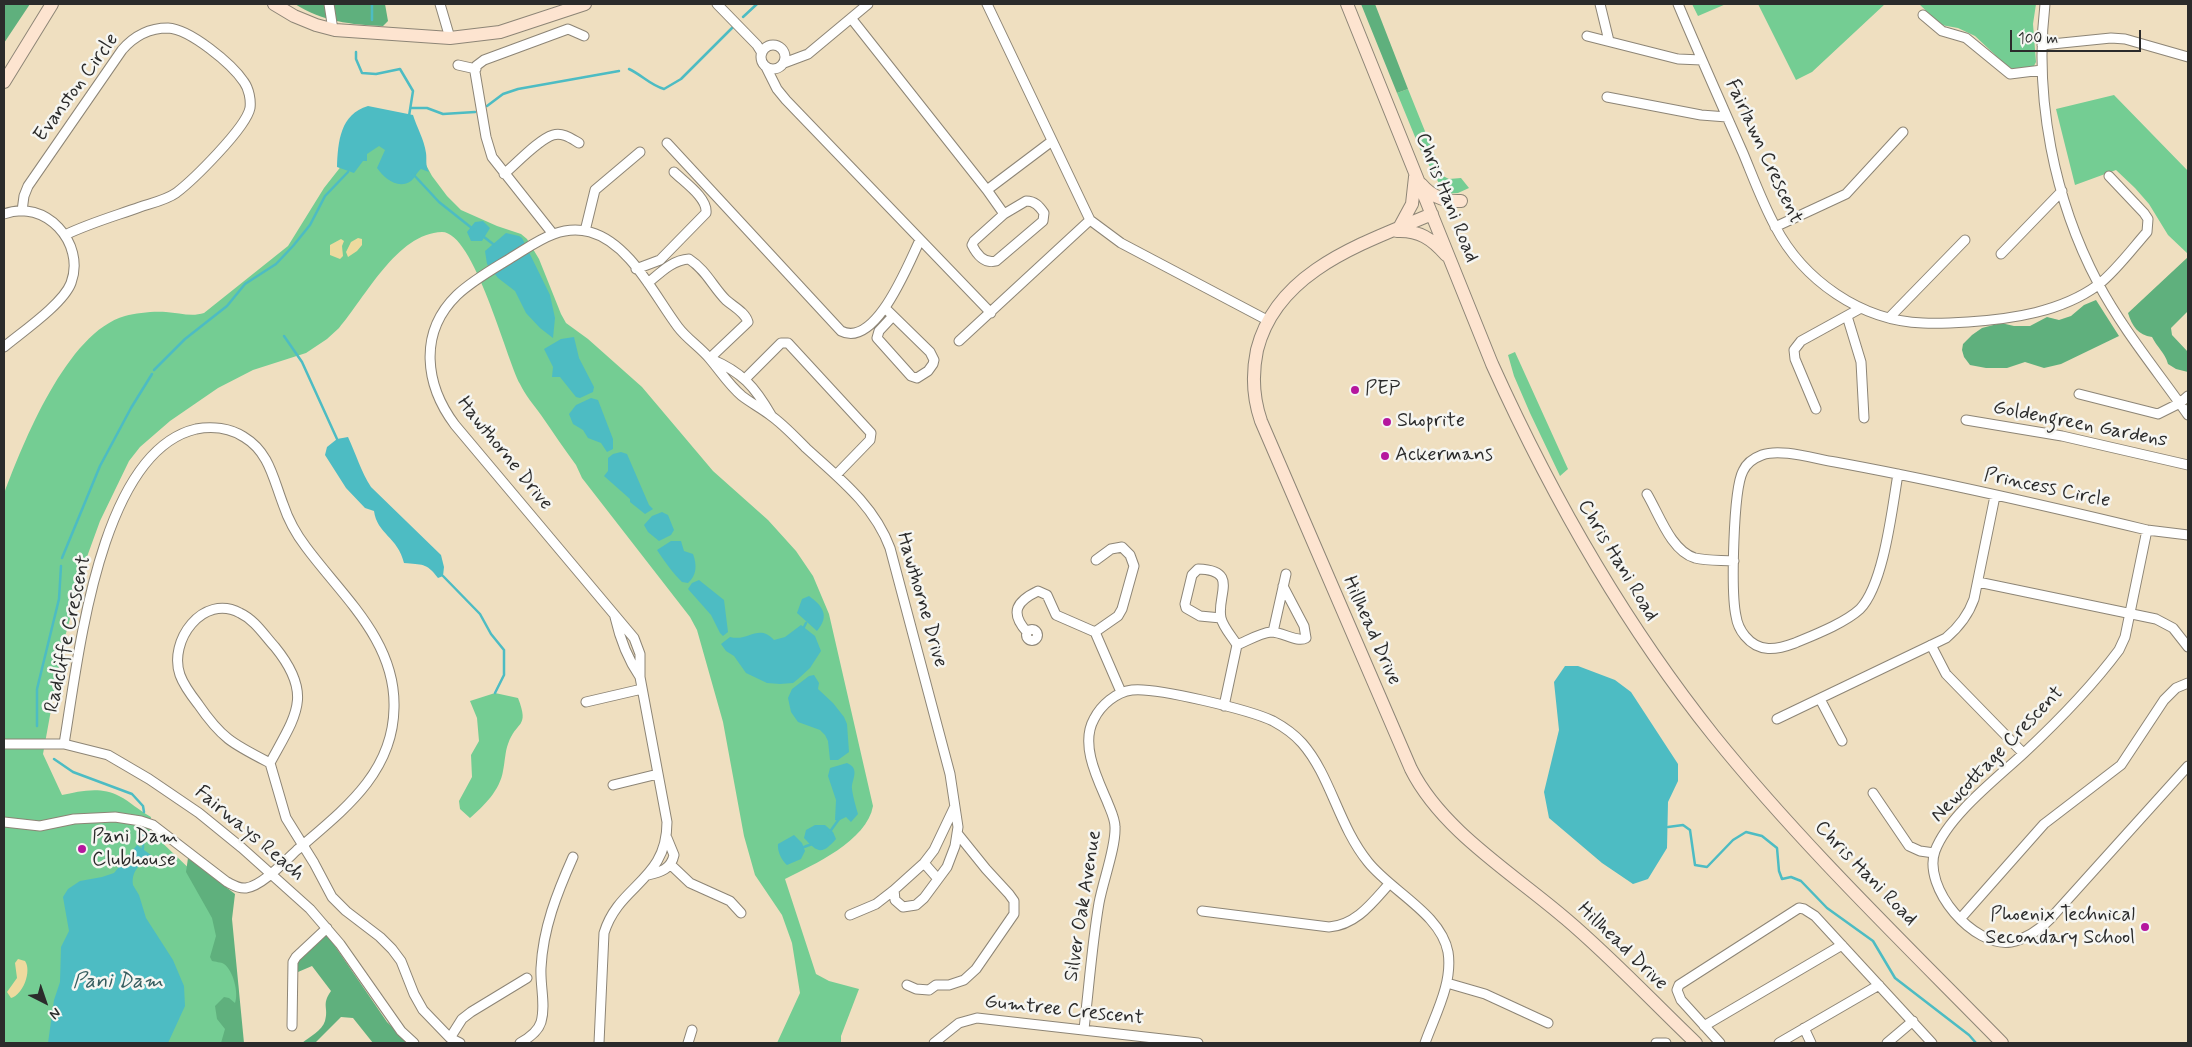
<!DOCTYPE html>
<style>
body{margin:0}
#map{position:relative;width:2192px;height:1047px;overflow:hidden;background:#efdfc0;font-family:Mynerve,sans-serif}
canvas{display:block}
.frame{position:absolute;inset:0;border:5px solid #2b2b2b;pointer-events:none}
.north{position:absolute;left:20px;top:977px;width:50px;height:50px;-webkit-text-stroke:4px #f6f6f2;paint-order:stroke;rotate:139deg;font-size:14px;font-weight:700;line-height:20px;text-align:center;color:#2b2b2b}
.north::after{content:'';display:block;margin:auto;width:18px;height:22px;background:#2b2b2b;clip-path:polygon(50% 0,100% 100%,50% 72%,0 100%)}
.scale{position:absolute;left:2010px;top:30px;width:131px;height:22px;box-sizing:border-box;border:2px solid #2b2b2b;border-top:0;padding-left:6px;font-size:15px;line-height:18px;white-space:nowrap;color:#2b2b2b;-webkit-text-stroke:4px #f6f6f2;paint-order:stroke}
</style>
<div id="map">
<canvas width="2192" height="1047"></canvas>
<div class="frame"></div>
<div class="north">N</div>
<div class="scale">100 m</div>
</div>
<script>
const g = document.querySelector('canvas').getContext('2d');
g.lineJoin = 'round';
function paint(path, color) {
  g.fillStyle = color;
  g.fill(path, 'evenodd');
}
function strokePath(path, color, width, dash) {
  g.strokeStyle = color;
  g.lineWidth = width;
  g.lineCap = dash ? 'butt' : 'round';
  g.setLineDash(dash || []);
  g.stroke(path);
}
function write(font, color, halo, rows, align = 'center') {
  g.font = font + ' Mynerve,sans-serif';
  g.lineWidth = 5;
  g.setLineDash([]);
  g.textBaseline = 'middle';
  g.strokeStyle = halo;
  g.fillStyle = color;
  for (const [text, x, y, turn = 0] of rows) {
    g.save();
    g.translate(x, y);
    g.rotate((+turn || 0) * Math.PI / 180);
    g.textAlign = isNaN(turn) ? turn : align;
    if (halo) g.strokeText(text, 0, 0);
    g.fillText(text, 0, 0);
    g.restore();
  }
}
paint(new Path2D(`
 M1692,4H1726L1698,16Z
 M1758,4H1885L1812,72L1796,80Z
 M1919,4H2036L2033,24L2036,62L2034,66L2016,70L2008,67L1975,36L1958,28L1941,25Z
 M1408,89L1443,176L1449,179L1461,178L1469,188L1458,193L1445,194L1420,149L1397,93Z
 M2114,95L2188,171V254L2168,235L2149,204L2135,188L2116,170L2075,185L2056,109Z
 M365,131L420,154L432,176L447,196L461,210L497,226L521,234L527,239L539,259L561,314L566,323L588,339L642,387L713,471L768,520L796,551L813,576L829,614L873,806C867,841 813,865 785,879L816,974L829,981L859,989L841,1036V1043H777L800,993L792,943L782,915L755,875L744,836L723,722L697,630L690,617L582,478L576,465C564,449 553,432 541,415C534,405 525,395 520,384C506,358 474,232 442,232C397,233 365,298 339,328L327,339L306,353L253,370L218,388L170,421L140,447L129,461L100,521L88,554L63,644L43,754L62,795C80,791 101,786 119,796C131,802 138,810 151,817L150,831L199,878L238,984L240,1043H4V494C23,443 67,332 125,316C137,313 153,311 166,312C179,313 192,317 204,313L288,246L324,188L346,160Z
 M1515,352L1568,469L1560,476L1530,413L1514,376L1508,355Z
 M495,693L518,698C530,729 516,720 508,744C505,752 505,762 503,771C500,790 484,806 470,818L460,809L459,801L472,777L471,755L479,741L477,718L470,701Z`), '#74cd93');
paint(new Path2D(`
 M4,4H30L4,43Z
 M295,4H385L388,21L383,26C352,25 321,21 295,4Z
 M1361,4H1375L1408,89L1397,93Z
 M2188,257V311L2171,328L2172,335L2188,352V372L2176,369L2168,364C2165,353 2157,347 2152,337C2138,335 2132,326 2128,313Z
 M2096,300L2119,336L2061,364L2044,368L2025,362L2007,368H1986L1970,365L1964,357L1962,350L1963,344L1972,335L1982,328L2001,323L2014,326H2030L2047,317L2059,320L2071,316L2084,305Z
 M188,858L235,894L232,919L244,1043H221L225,1029L217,1019L215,1006L224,997L229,998L235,1003C239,993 233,970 224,964C221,962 215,962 212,961L210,957L216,936L212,918L186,872Z
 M326,933L387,1022L409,1043H373L353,1018L341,1017L315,1043H302C309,1037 322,1031 325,1021C329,1007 321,1005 331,991L312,966L298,972V959Z`), '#5fb07d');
paint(new Path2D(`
 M358,238L362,239V245L357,251L348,257L346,252L351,242Z
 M341,239L344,241L342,246L343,256L340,259L330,255V245Z
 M18,959L25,961C32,971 23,995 11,998L7,992L17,978L15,963Z`), '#eeda9e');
paint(new Path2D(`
 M368,106L413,115C417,128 424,139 426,153C427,160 425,165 429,172L421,169C416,173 415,178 411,181C398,190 384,178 377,168L385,150L379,146L367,154V161H363L354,173L337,167C338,142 340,114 368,106Z
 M483,221L490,228L482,241H471L467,232L475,222Z
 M506,233L519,236L522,238L550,295L555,318L553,338L540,328L526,313L515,291L498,278L487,264L485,251Z
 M574,337L579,358L594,387L593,392L580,398L576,397L560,377H552L553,367L544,349L561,339Z
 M591,398L598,400L613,439V449L607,452L601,443L588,438L583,430L573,424L569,414L576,405Z
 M348,437C356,454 361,472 371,487L441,555L444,567L443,576L438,578C426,562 422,565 404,563C398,537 377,534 374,511L365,508L346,488L325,455L327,447L337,439Z
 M621,452L627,454L649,505L653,509L645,514L630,502V499L604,476L608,471V458L613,454Z
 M662,512L668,515L674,530L671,535L659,541L648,532L644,525L652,516Z
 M671,541H681L684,551L693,554C697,565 697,575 688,583L682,582C672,572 665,562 657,550Z
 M699,580L724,600L728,632L723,636L720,633L711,615L688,589L692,583Z
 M809,596C823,606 830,616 817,631L797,613L802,599Z
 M801,625L815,636L821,651L810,668L798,679L793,683L780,684L767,683L746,673L734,656L726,651L721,644L730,637C749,642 758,623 774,640L785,637Z
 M1565,666H1578L1615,680L1631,692L1678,764V781L1668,802L1667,848L1648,879L1633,884L1602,863L1549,818L1544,792L1559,730L1554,682Z
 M814,675L819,683L818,689L833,703L844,717L847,724L849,752L838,760H830L828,741L825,735L820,730L798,722L791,712L788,698L792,689L809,676Z
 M847,763C861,769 851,780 852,789C853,797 856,807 858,814L851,822L846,817L838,821L835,820L836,800L828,776L830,768Z
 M815,825H825L833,832L836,839C822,855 818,853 804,838L806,830Z
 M794,835L802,843L805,851L801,859L787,865C782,861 777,851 778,844Z
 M137,845L151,855C141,864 131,870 133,885L139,895L146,918L173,960L184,986L185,1006L168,1043H48L54,1000L60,982L61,947L69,931L63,897L68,889L80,881L102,877L114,873Z`), '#4dbcc3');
strokePath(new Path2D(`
 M743,17L757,4
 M372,20V4
 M356,52V59L362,73L376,74L400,69L413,91L409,116
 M629,69C642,75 650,85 664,89L681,79L733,27
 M487,106L503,94L518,89L619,71
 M411,108H427L443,114L475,112
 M413,174L439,202L473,229
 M484,237L493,244
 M284,336L302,362L337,439
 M154,370L185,339L227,306L245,284L276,264L293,246L310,225L325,196L348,172
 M62,558L100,466L131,408L152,374
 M443,576L480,614L491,634L504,650V675L495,693
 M804,627L806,623
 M37,726V689L59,599L61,566
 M54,759L73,772L132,794L143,806L144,812
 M1668,827L1683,825L1690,830L1695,865L1707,867L1733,840L1746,832L1762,836L1777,848L1779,871L1782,879L1791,877L1801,881L1827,908L1873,941L1895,978L1969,1035L1976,1043
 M829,833L839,819
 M804,847L812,844
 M142,851L143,848V831`), '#4dbcc3', 2.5);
const street = new Path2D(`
 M329,4L333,30
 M440,4L450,38
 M717,4L757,45L762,53
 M1600,4L1609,41
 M1678,4C1699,54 1721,103 1743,153C1753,177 1762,202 1775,226C1803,280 1861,321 1923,323C1938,324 1953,323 1968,322C2012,319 2061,312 2098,285C2115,272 2132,249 2147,232L2148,219L2144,213L2109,176
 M2045,4C2034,98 2054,200 2098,283C2123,330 2158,372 2188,415
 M1923,15L1942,31L1966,38L2010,74L2042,70
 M851,18L987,190L1052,141
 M1587,36L1678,59L1702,60
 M761 57a12 12 0 1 1 24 0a12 12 0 1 1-24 0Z
 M2042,45L2111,38L2125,39L2188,57
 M784,63L808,54L868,4
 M458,65L476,69
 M766,67L777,89L786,100L991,313
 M1607,97L1701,115L1727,117
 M667,143L841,331C876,349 909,262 920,240
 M504,174C516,164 539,139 553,135C563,132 572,139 579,143
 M987,190L1004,214
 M1026,201C1035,201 1039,206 1044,213L1043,221L996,261C985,264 977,255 972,245L974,241L1004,214Z
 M22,211L24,196L28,186L122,50C134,36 149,28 168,28C190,29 232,64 244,82C249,89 251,100 250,108C246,128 193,180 176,193C166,200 152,203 140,207C115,216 90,223 65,235
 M4,214C45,198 86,243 71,283C63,304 22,332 4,347
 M1090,220L1121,243L1267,320
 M1775,227L1846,194L1903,132
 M585,231L595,190L640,152
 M553,234L492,157L486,137L475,72L476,66L484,60L568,29L584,36
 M2001,254L2062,191
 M636,269L660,260L706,213C708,198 684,182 674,172
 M648,283C660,273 672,260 689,259C706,270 713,287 726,300C734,307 745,312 748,322L710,358
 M886,309L930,352L934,360L933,364L928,371L917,378L911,376L877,338L879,331L893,316
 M1847,316L1861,362L1864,418
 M1889,318L1965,240
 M959,341L1090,220L987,4
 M711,359C742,372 755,387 771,415
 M745,379L781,343H788L871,433L870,440L836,475
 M2079,394L2158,414L2180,403L2188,396
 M1816,409L1795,359L1794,350L1801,341L1861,308
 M1966,420L2062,436L2188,465
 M1898,474C1892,509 1884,584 1860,609C1845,623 1814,635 1795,643C1776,650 1759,653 1745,636C1740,630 1737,623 1736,616C1731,593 1733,490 1743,471C1747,462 1754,458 1762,455C1781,448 1815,459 1835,462C1939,481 2043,505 2147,530L2188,535
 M1647,494C1659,514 1671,551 1695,558C1708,561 1721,560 1734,561
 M2147,530L2125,637L2119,650C2093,685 2056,723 2024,753C1996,779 1948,816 1935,851C1922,888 1974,948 2011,942C2027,939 2039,930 2050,919L2188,766
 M1978,582L2156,619L2173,628L2188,647
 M615,617C620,639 627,658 640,677
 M1221,618L1200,616L1186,608L1185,604L1192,575L1198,569C1240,570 1216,596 1221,618C1223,627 1233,638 1237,645
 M1026.5 635a5.5 5.5 0 1 1 11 0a5.5 5.5 0 1 1-11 0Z
 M1027,632C1009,612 1017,601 1038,591L1047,595L1056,615L1095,632
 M1095,632L1118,616L1122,609L1134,566L1130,555L1122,547L1111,549L1096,560
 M1095,632L1121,692
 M1273,632L1286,574
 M1237,645C1247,641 1260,633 1271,632C1283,632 1297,643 1306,638L1304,626L1283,586
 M1931,645L1946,674L2023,753
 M1820,699L1842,741
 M586,702L642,689
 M1224,706L1237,645
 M1777,719L1946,638C1959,627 1968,616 1974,599L1995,496
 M4,744H64L108,755L149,779L199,813L242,848L310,909L340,944L401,1031L414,1043
 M270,763C233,744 222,739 198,704C191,695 184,686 180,675C168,641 203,593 240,613C255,620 264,635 275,647C314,695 296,715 270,763L286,818L314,863L332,897L346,911L380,937L392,949L401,961L414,994L423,1010L450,1038L460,1043
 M613,785L658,774
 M1873,793L1909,846L1920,851L1934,853
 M4,822L40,826L74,819L115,817L141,821L153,825L227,882C233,885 239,889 246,888C262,886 285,861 297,850C342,811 393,774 394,708C396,641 343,597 306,547C296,534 288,519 283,504C273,478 269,452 244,437C230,428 212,426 196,429C98,452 78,662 64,744
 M924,863L938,879
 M671,865L690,883L730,901L741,913
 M648,875C661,872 671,869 674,855L667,838
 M1202,911L1329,927C1356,925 1372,903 1389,884
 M850,915L876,904L894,890
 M1960,919L2044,824L2121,765L2164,700L2176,688L2188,683
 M1447,983L1485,994L1548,1023
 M907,985L916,989L929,990L936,985H949L964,980L976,969L1014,914V901L1009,894L986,869L957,833
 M292,1026L293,962L296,957L327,928
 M1704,1026L1842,945
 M1804,1028L1811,1043
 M1084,1029C1089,987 1092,944 1099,903C1103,881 1116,847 1115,827C1115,818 1110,809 1107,801C1097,778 1080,744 1094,719C1101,705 1116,692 1132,690C1156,687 1250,710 1273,721C1284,727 1294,734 1302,743C1331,776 1338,825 1368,862C1391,891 1441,914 1448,952C1453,983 1435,1015 1425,1043
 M450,1038L462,1019L471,1012L527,978
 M520,1043C529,1038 538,1032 541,1022C546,1005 540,986 541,968C543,928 557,893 573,857
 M599,1043L604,933C619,884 667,881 667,822L640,677V654L634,638L455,425C425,385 418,333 457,295C474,279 495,268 514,256C537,242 560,224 590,232C630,243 654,295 678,327C687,339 700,347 710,359C721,372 729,385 742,396C751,403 761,408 770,415C783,424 795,437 806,448C839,478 874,505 890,548L950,774L958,827L955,846L947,867L924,898L916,905L903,907L895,900L894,890L924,863L934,850L954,808
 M688,1043L692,1030
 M934,1043L959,1023L977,1018L1198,1043
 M1656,1043H1666
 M1720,1043L1681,1000L1677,990L1679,985L1799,908L1804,909L1815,916L1932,1043
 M1779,1043L1879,985
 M1887,1043L1913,1021`);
const secondary = new Path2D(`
 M274,4L294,16L316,25L335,30L450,38L500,32L585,4
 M1347,4L1492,364C1552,497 1623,622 1714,736C1802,845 1904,943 2002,1043
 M4,82L52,4
 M1421,184C1432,197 1445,202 1461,201
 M1432,214C1364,243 1277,270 1257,350C1252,374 1253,398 1261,421L1411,769C1442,831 1514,874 1566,919C1612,958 1653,1002 1696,1043
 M1399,228L1412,204L1415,177
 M1397,231C1419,230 1432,239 1446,255`);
strokePath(street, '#8d8576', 11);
strokePath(secondary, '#8d8576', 14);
strokePath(street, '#fff', 9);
strokePath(secondary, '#fde4d0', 12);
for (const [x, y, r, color] of [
 [1355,390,5,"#b5179e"],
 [1387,422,5,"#b5179e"],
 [1385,456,5,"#b5179e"],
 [82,849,5,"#b5179e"],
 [2145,927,5,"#b5179e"]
]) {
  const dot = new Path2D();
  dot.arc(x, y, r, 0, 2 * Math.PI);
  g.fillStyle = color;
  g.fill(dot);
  strokePath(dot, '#f6f6f2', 2);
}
write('20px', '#2b2b2b', '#f6f6f2', [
 ["Evanston Circle",77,88,-54],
 ["Fairlawn Crescent",1763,152,65],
 ["Chris Hani Road",1446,198,68],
 ["Goldengreen Gardens",2080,425,11],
 ["Hawthorne Drive",504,454,51],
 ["Princess Circle",2047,489,12],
 ["Chris Hani Road",1617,561,59],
 ["Hawthorne Drive",921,600,74],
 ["Hillhead Drive",1371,631,66],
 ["Radcliffe Crescent",69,634,-78],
 ["Newcottage Crescent",1998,755,-46],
 ["Fairways Reach",249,834,40],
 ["Chris Hani Road",1865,874,46],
 ["Silver Oak Avenue",1084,906,-81],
 ["Hillhead Drive",1622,947,44],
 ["Gumtree Crescent",1064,1011,6]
]);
write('20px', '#2b2b2b', '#f6f6f2', [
 ["PEP",1365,390],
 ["Shoprite",1397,422],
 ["Ackermans",1395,456],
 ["Pani Dam",92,838],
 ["Clubhouse",92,861],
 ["Phoenix Technical",2135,916,"right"],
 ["Secondary School",2135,939,"right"]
], 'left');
write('italic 21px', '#375e60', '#f6f6f2', [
 ["Pani Dam",118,983]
]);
</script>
